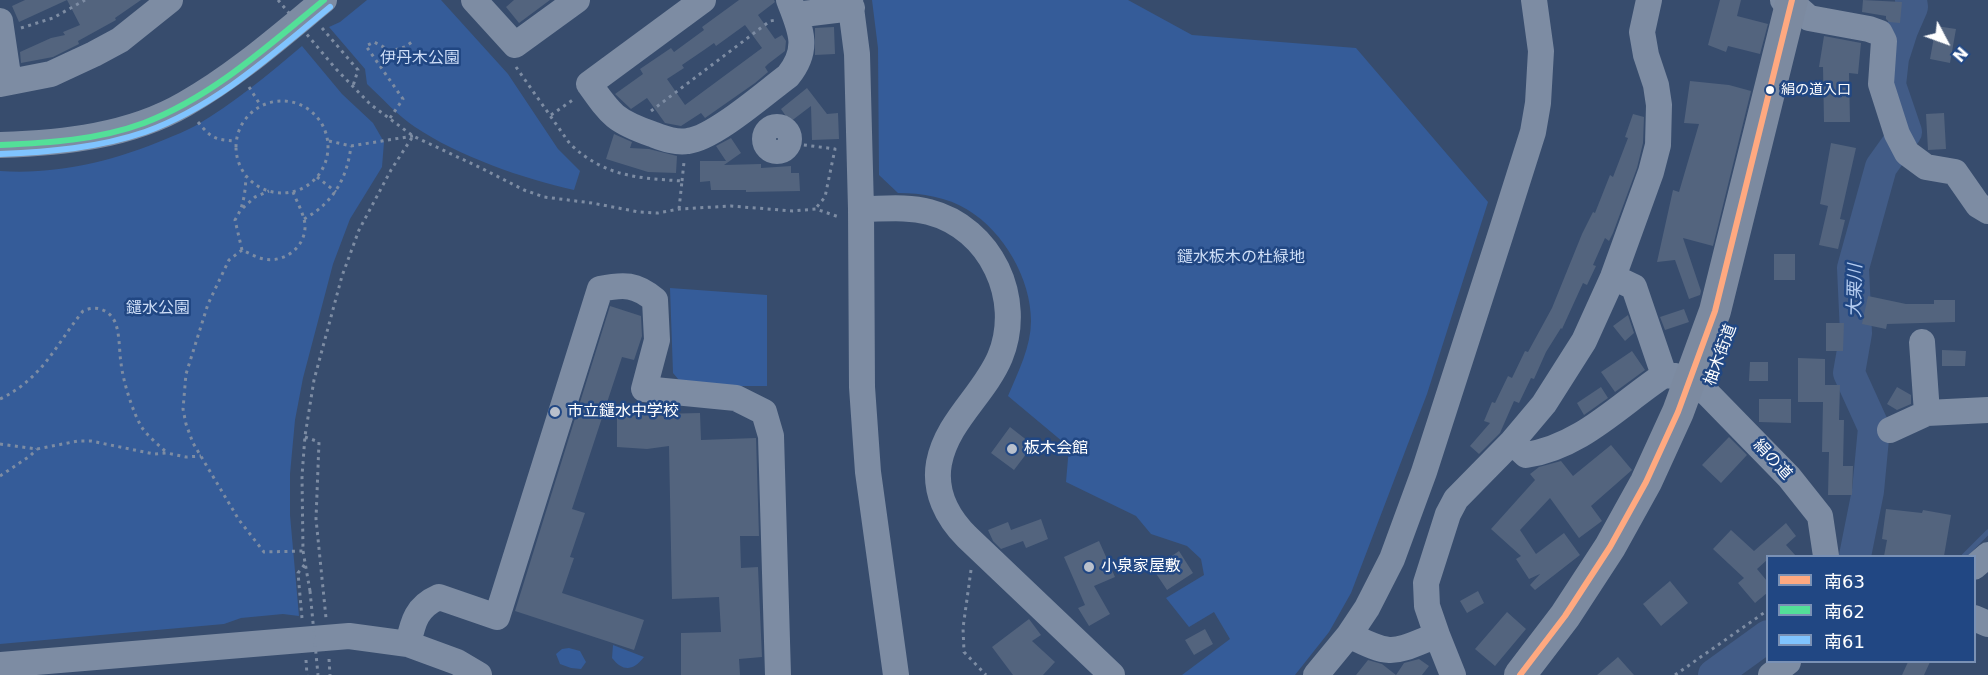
<!DOCTYPE html>
<meta charset="utf-8">
<style>
body{margin:0}
#map{position:relative;width:1988px;height:675px;overflow:hidden;background:#374c6d;font-family:"DejaVu Sans","Noto Sans JP",sans-serif}
canvas{display:block}
.legend{position:absolute;left:1766px;top:555px;width:210px;height:108px;box-sizing:border-box;background:#214783;border:2px solid #7a91b5;margin:0;padding:8px 10px;list-style:none;font-size:18px;color:#fff}
.legend li{display:flex;align-items:center;gap:12px;height:30px}
.legend b{width:30px;border:2px solid #7a91b5}
.north{position:absolute;left:1916px;top:12px;width:60px;height:60px;-webkit-text-stroke:4px #214783;paint-order:stroke;rotate:131deg;font-size:16px;font-weight:700;line-height:24px;text-align:center;color:#fff}
.north::after{content:'';display:block;margin:auto;width:21px;height:27px;background:#fff;clip-path:polygon(50% 0,100% 100%,50% 72%,0 100%)}
</style>
<div id="map">
<canvas width="1988" height="675"></canvas>
<ul class="legend">
<li><b style="height:8px;background:#ffa980"></b>南63</li>
<li><b style="height:8px;background:#53e098"></b>南62</li>
<li><b style="height:8px;background:#80c4ff"></b>南61</li>
</ul>
<div class="north">N</div>
</div>
<script>
const g = document.querySelector('canvas').getContext('2d');
g.lineJoin = 'round';
function paint(path, color) {
  g.fillStyle = color;
  g.fill(path, 'evenodd');
}
function strokePath(path, color, width, dash) {
  g.strokeStyle = color;
  g.lineWidth = width;
  g.lineCap = dash ? 'butt' : 'round';
  g.setLineDash(dash || []);
  g.stroke(path);
}
function write(font, color, halo, rows, align = 'center') {
  g.font = font + ' "DejaVu Sans","Noto Sans JP",sans-serif';
  g.lineWidth = 5;
  g.setLineDash([]);
  g.textBaseline = 'middle';
  g.strokeStyle = halo;
  g.fillStyle = color;
  for (const [text, x, y, turn = 0] of rows) {
    g.save();
    g.translate(x, y);
    g.rotate((+turn || 0) * Math.PI / 180);
    g.textAlign = isNaN(turn) ? turn : align;
    if (halo) g.strokeText(text, 0, 0);
    g.fillText(text, 0, 0);
    g.restore();
  }
}
paint(new Path2D(`
 M367,0H441L508,74L558,149L580,171L574,190C524,179 458,156 415,127C398,116 382,98 367,84L365,69L329,27L340,22Z
 M872,0H1128L1192,35L1356,48L1488,202L1427,394L1351,593L1329,632L1295,675H1182L1230,639L1214,612L1189,627L1166,598L1204,575L1201,559L1187,546L1151,534L1136,516L1066,482L1069,447L1008,396C1018,372 1031,347 1031,321C1031,279 1004,232 968,210C947,197 922,193 898,193L879,175L878,48Z
 M302,46L342,94L373,123L384,142L382,167L350,219L333,264L303,378L295,420L290,474V515L299,616L283,614L241,618L224,624L0,644V171C56,175 114,161 166,139C175,135 186,131 195,126C234,103 268,75 302,46Z
 M670,288L767,295V386H684L673,373Z
 M613,645L644,657C633,671 623,672 612,658Z
 M569,648L580,651L586,662L581,669L571,668L560,664L556,654L562,649Z`), '#355c99');
strokePath(new Path2D(`
 M1964,556L1988,532`), '#425c87', 5);
strokePath(new Path2D(`
 M1855,556L1868,491L1874,428L1849,373L1856,333L1853,268L1881,167L1906,132L1890,85L1893,58L1902,30L1912,7L1911,0
 M1714,675L1768,636`), '#425c87', 32);
paint(new Path2D(`
 M25,0H141L115,18L116,20L78,41L79,44L53,57L21,63L20,52L51,38L65,35L63,32L80,25L67,0L19,22L12,6Z
 M514,0H550L519,23L506,7Z
 M739,0H774L775,2L758,15L775,39L782,35L786,41L785,51L768,64L765,67L768,72L755,83L705,118L701,113L681,126L665,123L647,98L631,109L615,94L643,74L640,69L671,48L674,52L704,30L702,27ZM745,25L762,48L685,105L667,79L684,68L682,65L704,50L714,43L716,46Z
 M1720,0H1741L1737,16L1768,24L1760,54L1728,46L1726,52L1708,45Z
 M1863,0L1902,2L1900,23L1889,22L1886,19V16L1862,12Z
 M1936,26L1956,29L1950,63L1930,59Z
 M834,27L835,54L815,55V28Z
 M1824,36L1861,43L1858,74L1849,73L1850,122H1824L1823,67H1819Z
 M1690,81L1729,85L1751,91L1713,246L1683,238L1701,291L1700,295L1689,299L1675,260L1657,262L1673,190L1679,192L1699,124L1684,123Z
 M807,88L827,114L838,113L839,139L812,140L811,106L790,122L781,109Z
 M1944,113L1946,149L1928,150L1926,114Z
 M1633,114L1644,117L1643,143L1637,168L1613,233L1609,241L1605,238L1593,265L1596,266L1587,285L1583,283L1562,329L1561,328L1546,352L1534,379L1531,378L1519,403L1514,401L1500,433L1479,454L1470,446L1490,423L1484,421L1492,402L1495,403L1508,376L1512,378L1525,351L1528,352L1552,308L1582,234L1593,212L1595,213L1610,175L1613,177L1628,138L1625,137Z
 M614,134L632,142L630,148L649,149L677,156L676,173L648,172L606,159Z
 M731,138L741,153L724,165L761,164V168L791,166V173H799L800,191L746,192V190H711L710,181L700,182V161H726L716,146Z
 M1831,143L1856,148L1840,219L1845,220L1838,249L1819,245L1828,206L1820,204Z
 M1774,254H1795V280H1774Z
 M1868,296L1906,304H1934V300H1955V322L1887,324L1886,329L1862,324Z
 M610,306L641,316L642,336L634,360L622,357L572,509L585,513L570,557L574,558L562,593L644,620L634,650L515,611Z
 M1684,309L1689,322L1665,330L1660,317Z
 M1628,315L1634,333L1625,341L1613,326Z
 M1826,323H1844L1843,351H1826Z
 M1942,350L1966,351L1965,366H1942Z
 M1632,351L1645,370L1615,392L1601,372Z
 M1798,358L1825,359V385H1840L1839,420H1844L1843,466H1853L1852,495H1828L1829,452H1822L1823,402H1798Z
 M1750,362H1768V381H1749Z
 M1601,387L1608,398L1584,415L1577,403Z
 M1897,387L1911,395V404L1897,410L1887,404Z
 M1759,399H1791V423L1759,422Z
 M700,413L701,440L756,438L759,536H740L741,568L758,567L762,657L739,659L740,675H681V633L721,632L719,597L672,599L669,446L647,449L617,447V415Z
 M1010,427L1033,445L1014,470L991,453Z
 M1729,437L1747,455L1721,483L1702,465Z
 M1611,445L1632,470L1591,506L1602,521L1579,538L1550,498L1520,530L1536,554L1564,533L1580,555L1535,590L1530,585L1540,574L1529,579L1516,559L1521,556L1491,529L1535,480L1530,474L1539,467L1561,461L1573,476Z
 M1886,509L1922,513L1923,510L1951,515L1944,556H1884L1887,540L1882,539Z
 M1041,519L1048,539L1026,548L1023,541L1001,549L993,541L988,530L1008,522L1011,530Z
 M1786,523L1796,536L1786,545L1796,556H1767V560L1757,569L1767,581V593L1755,603L1738,583L1744,578L1713,549L1731,530L1754,551Z
 M1099,541L1115,577L1094,586L1110,614L1089,626L1078,608L1085,605L1064,557Z
 M1179,551L1193,573L1167,590L1153,569Z
 M1670,581L1688,603L1661,626L1643,604Z
 M1478,591L1484,603L1467,613L1460,601Z
 M1507,612L1526,629L1495,666L1475,649Z
 M1029,619L1041,635L1032,641L1055,662L1043,675H1013L992,647Z
 M1205,629L1213,644L1194,655L1185,640Z
 M1618,657L1634,675H1597Z
 M1419,659L1429,666L1422,675H1356L1368,660L1382,664L1396,675L1404,663Z
 M1908,662H1930L1924,675H1902Z`), '#53647e');
strokePath(new Path2D(`
 M21,28L53,18L85,0
 M322,28L358,70L353,86
 M516,67L570,144C605,177 638,178 682,181L679,209
 M336,69L370,104L413,136L481,168L524,190L544,197L592,203L639,212L658,213L679,209L731,206L793,211L816,209L839,217
 M249,87L261,106
 M236 147a46 46 0 1 1 92 0a46 46 0 1 1-92 0Z
 M651,111L770,21L776,20
 M551,115L574,99
 M390,118L403,99L366,46L374,42L391,51L405,47L412,42
 M198,122C211,138 215,140 236,141
 M329,141L351,146L413,136
 M789,143L835,149L825,197L816,208
 M317,177L336,192
 M682,181L684,162
 M293,192C297,202 306,218 305,228C304,248 284,263 264,259C257,258 249,253 242,250L229,260L208,304L186,374L183,409L186,424L193,443L239,520L264,552L303,551
 M243,208L255,197L269,191
 M304,219C333,203 347,179 351,146
 M242,250L235,220C244,206 245,193 246,177
 M0,399C43,378 55,346 83,311C95,305 109,309 115,322C120,334 119,350 121,363C123,381 132,410 141,426C147,436 158,444 167,453
 M305,437L319,442L316,519L326,618
 M0,444L37,449L78,441H91L154,454L167,453L186,457L201,456
 M0,476L30,456L37,449
 M971,570L963,628L964,652L986,675
 M310,591L303,551L302,476L305,436L314,380L342,276L359,230L391,170L413,136
 M302,618L298,573L305,564
 M329,659L330,675
 M306,660L307,675
 M1675,675L1768,610`), '#7d8ca3', 3, [3, 4.5]);
strokePath(new Path2D(`
 M474,0L515,45L577,0
 M703,0L589,84C611,115 615,121 652,134C663,138 675,143 688,141C714,138 765,93 788,76C810,49 801,30 789,0
 M850,0L857,54L861,209L862,387L868,472L896,675
 M1783,0L1791,2L1809,18L1869,29L1880,33L1884,41L1881,84L1897,134L1907,153L1926,167L1955,172L1978,205L1988,211
 M795,15L852,8
 M0,21L9,82
 M0,84L51,74L94,54L120,40L170,0
 M765 139a12 12 0 1 1 24 0a12 12 0 1 1-24 0Z
 M0,145C63,143 130,136 185,104C236,75 279,37 324,0
 M861,209C883,209 907,206 929,212C991,228 1024,299 1000,357C984,395 947,421 939,463C934,491 947,517 967,537L1112,675
 M1613,277L1634,287L1664,375
 M1922,342L1927,413
 M1890,430L1927,413L1988,410
 M1512,442L1526,455C1581,447 1620,404 1664,375L1675,376L1707,393L1789,477L1820,516L1826,556
 M1974,567L1988,555
 M1974,618L1988,624
 M1349,635C1393,657 1392,653 1437,635
 M408,644C413,622 416,607 439,597L497,617L600,289C624,284 636,284 655,300L657,340L644,389L736,398L764,412L771,436L778,675
 M0,665L349,636L408,644L457,662L479,675
 M1316,675L1349,635L1367,608L1392,559L1424,472L1501,233L1533,132L1538,103L1541,51L1534,0
 M1453,675L1437,635L1427,606L1426,583L1448,514L1456,499L1512,442L1544,404L1584,341L1613,277L1651,172L1658,145L1659,105L1656,85L1646,55L1642,32L1649,0
 M1771,675L1788,662`), '#7d8ca3', 26);
strokePath(new Path2D(`
 M1520,675L1565,616L1610,547L1646,482L1678,412L1715,311L1792,0`), '#7c8aa0', 32);
strokePath(new Path2D(`
 M278,0L336,69
 M310,591L318,675`), '#7d8ca3', 3, [3, 4.5]);
strokePath(new Path2D(`
 M1520,675L1565,616L1610,547L1646,482L1678,412L1715,311L1792,0`), '#ffa980', 6);
strokePath(new Path2D(`
 M0,145C48,143 98,140 144,123C212,97 268,46 324,0`), '#53e098', 6);
strokePath(new Path2D(`
 M0,154C49,152 98,148 145,132C215,107 273,54 330,7`), '#80c4ff', 6);
for (const [x, y, r, color] of [
 [1770,90,5,"#fff"],
 [555,412,6,"#b9c0cc"],
 [1012,449,6,"#b9c0cc"],
 [1089,567,6,"#b9c0cc"]
]) {
  const dot = new Path2D();
  dot.arc(x, y, r, 0, 2 * Math.PI);
  g.fillStyle = color;
  g.fill(dot);
  strokePath(dot, '#214783', 2);
}
write('14px', '#fff', '#214783', [
 ["絹の道入口",1781,90]
], 'left');
write('16px', '#cdddf6', '#214783', [
 ["伊丹木公園",420,59],
 ["鑓水板木の杜緑地",1241,258],
 ["鑓水公園",158,309]
]);
write('16px', '#fff', '#214783', [
 ["柚木街道",1721,355,-70],
 ["絹の道",1772,460,47]
]);
write('16px', '#fff', '#214783', [
 ["市立鑓水中学校",567,412],
 ["板木会館",1024,449],
 ["小泉家屋敷",1101,567]
], 'left');
write('italic 18px', '#b4ccf0', '#214783', [
 ["大栗川",1856,291,-89]
]);
</script>
